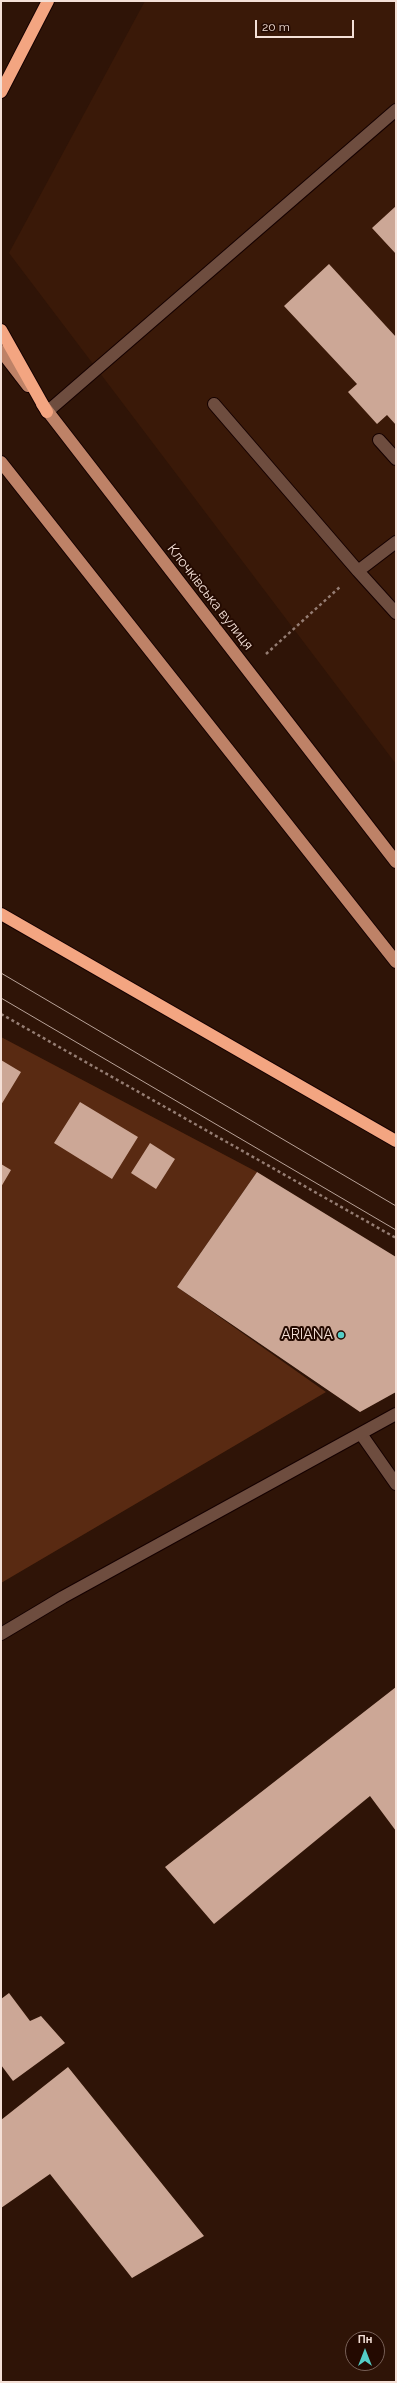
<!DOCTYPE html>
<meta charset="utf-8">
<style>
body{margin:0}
#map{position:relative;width:397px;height:2383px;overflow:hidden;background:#2f1407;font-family:Raleway,sans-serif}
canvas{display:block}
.frame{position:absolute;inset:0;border:2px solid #f4e0d7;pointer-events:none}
.north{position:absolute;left:345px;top:2331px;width:40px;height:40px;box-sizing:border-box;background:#240a01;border:1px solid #776057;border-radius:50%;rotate:0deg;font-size:11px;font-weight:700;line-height:16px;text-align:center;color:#f4e0d7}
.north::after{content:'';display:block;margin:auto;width:14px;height:18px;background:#54cdc7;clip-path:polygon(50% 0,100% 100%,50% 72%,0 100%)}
.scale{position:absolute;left:255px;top:20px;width:99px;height:18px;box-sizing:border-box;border:2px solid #f4e0d7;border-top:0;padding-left:5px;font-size:12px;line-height:14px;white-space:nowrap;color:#f4e0d7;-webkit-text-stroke:3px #240a01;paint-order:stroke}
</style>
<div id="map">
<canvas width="397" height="2383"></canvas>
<div class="frame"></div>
<div class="north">Пн</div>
<div class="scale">20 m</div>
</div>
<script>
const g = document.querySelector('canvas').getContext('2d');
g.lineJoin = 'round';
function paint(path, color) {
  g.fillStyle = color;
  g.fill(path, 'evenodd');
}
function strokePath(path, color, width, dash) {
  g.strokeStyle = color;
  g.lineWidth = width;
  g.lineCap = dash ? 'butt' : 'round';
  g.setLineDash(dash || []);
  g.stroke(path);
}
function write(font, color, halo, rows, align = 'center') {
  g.font = font + ' Raleway,sans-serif';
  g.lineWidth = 4;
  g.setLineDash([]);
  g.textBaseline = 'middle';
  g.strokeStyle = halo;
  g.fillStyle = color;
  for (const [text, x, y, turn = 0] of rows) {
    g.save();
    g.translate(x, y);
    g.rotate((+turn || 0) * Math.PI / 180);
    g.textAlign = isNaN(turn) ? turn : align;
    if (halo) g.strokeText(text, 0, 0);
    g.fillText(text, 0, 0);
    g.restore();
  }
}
paint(new Path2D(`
 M145,1H396V764L9,253Z`), '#3a1908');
paint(new Path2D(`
 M1,1037L257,1172L177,1287L326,1392L1,1583Z`), '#592a12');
paint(new Path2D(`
 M396,206V254L372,228Z
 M329,264L396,337V425L387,415L377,424L348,392L357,384L284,306Z
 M1,1060L21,1072L1,1105Z
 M80,1102L138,1137L112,1179L54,1143Z
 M150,1143L175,1159L156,1189L131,1173Z
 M1,1164L11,1170L1,1187Z
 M257,1172L396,1257V1392L360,1412L177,1287Z
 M396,1687V1831L370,1796L214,1924L165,1867Z
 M9,1993L30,2021L41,2016L65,2043L13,2081L1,2065V1999Z
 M68,2067L204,2236L132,2278L50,2174L1,2208V2120Z`), '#cca796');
const lane = new Path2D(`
 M214,404L358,571
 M47,412L396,110
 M379,440L396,459
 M396,542L358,571L396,613
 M361,1434L396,1484`);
const street = new Path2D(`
 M1,1634L63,1597L396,1414`);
const primary = new Path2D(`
 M1,351L28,386
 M42,404L396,862
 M1,462L396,962`);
const highway = new Path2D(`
 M1,92L48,1
 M1,330L47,412
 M1,914L396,1141`);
strokePath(lane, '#150100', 14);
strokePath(street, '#150100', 14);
strokePath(primary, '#150100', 14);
strokePath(highway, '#150100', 14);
strokePath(new Path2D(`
 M266,654L341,586
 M1,1014L396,1238`), '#957d73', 2.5, [3, 3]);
strokePath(lane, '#6e4d3f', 12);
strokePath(street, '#6e4d3f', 12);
strokePath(primary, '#be8267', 12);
strokePath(highway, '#f3a581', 12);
strokePath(new Path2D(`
 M1,973L396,1206
 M1,998L396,1230`), '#b8a298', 1);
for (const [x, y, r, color] of [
 [341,1335,4,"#54cdc7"]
]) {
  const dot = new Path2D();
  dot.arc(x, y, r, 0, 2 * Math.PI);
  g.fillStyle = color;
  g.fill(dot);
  strokePath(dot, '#240a01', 1.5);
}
write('14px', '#f4e0d7', '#240a01', [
 ["Клочківська вулиця",210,597,52]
]);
write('14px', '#f4e0d7', '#240a01', [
 ["ARIANA",333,1335]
], 'right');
</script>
